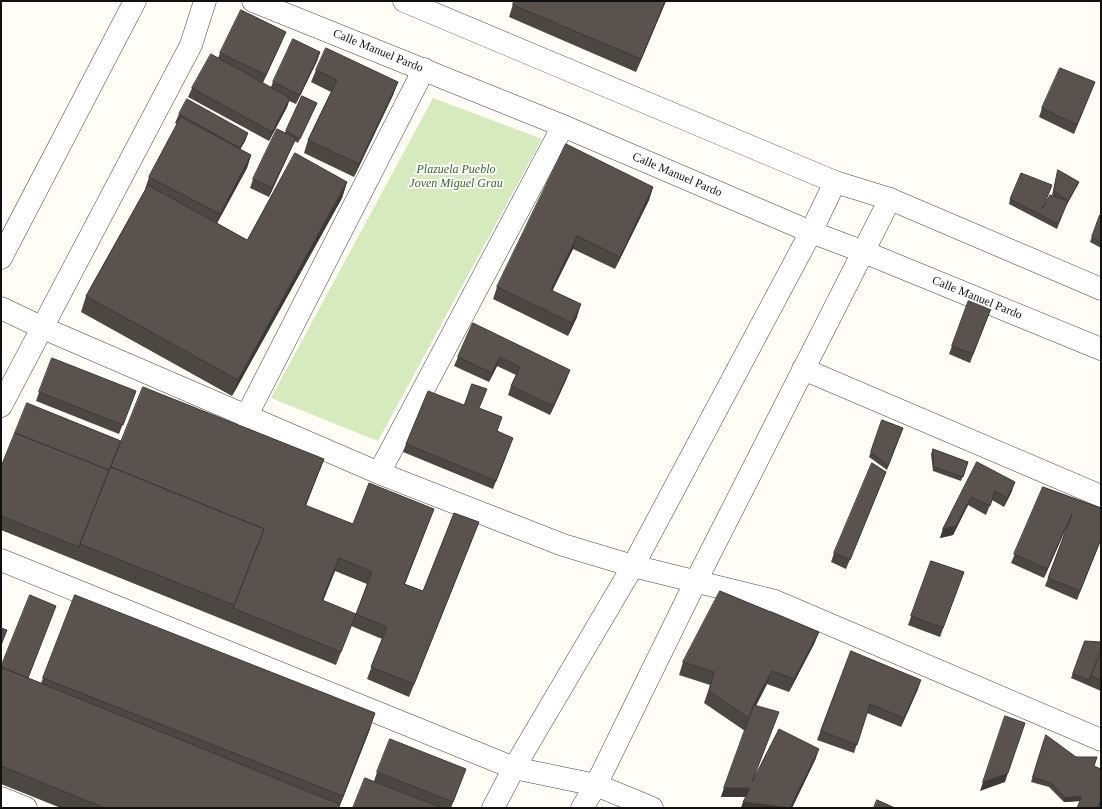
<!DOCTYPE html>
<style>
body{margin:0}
#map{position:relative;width:1102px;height:809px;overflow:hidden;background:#fffdf5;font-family:Georgia,serif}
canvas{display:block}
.frame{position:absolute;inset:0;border:2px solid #111;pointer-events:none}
</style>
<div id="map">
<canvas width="1102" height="809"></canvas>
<div class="frame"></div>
</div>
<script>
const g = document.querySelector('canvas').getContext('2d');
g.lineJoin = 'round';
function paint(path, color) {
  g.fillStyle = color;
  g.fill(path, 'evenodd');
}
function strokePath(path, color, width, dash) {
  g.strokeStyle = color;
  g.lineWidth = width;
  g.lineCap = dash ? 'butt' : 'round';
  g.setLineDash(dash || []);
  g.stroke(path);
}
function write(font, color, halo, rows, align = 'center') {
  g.font = font + ' Georgia,serif';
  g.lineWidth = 4;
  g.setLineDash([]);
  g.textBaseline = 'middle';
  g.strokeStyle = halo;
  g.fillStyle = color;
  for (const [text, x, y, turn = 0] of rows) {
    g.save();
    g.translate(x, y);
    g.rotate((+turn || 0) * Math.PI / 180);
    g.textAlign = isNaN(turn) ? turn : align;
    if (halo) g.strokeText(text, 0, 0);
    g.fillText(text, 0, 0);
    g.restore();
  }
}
paint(new Path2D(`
 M433,98L542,139L378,441L271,398Z`), '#d5ebbd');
const minor = new Path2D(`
 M1,308L43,328L379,473L563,545L633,566L775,601L1101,740
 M803,369L1101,496
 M246,417L424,69
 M379,473L563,126
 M1,560L514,768L596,785L652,808
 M1,798L26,808
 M493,808L514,768L633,566L811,232L835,182
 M582,808L596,785L695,583L890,199`);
const tertiary = new Path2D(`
 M253,1L563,126L811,232L864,252L1101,349
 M404,1L835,182L890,199L1101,289
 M1,258L135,1
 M1,406L191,45L205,1`);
strokePath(minor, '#444', 23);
strokePath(tertiary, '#444', 23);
strokePath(minor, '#fff', 22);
strokePath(tertiary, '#fff', 22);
paint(new Path2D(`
 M514,1H666L636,72L509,17Z
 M282,41L263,83L271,87L273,82L320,52L317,61L296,104L289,101L287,107L269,141L188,97L192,88L218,58L220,53Z
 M316,70L398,82L393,95L354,177L304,153L308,140L331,92L311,82Z
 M1095,82L1074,134L1039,117L1042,108Z
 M302,96L317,103L298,143L295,141L292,147L269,197L250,188L253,179L285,133Z
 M179,114L248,133L245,141L240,149L251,155L247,168L217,223L247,240L347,182L342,198L232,396L81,312L86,296L145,190V189L149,177L177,124L175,123Z
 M1058,170L1079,182L1077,186L1066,206L1057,229L1009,204L1010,199L1043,208L1055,197L1052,195L1057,175Z
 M653,187L649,200L615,269L573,249L552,290L577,317L568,336L493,299L497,287Z
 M1100,215H1101V248L1090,242Z
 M970,297L994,301L970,363L949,354Z
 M473,323L567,378L550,415L508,395L511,386L516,375L497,366L489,382L454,366L458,357Z
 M136,391L119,434L36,401L39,392Z
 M483,398L479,408L510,446L493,489L403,452L406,444L464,405Z
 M882,420L903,428L887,470L869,457Z
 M121,441L324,459L306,506L353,524L434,509L405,584L423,591L479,522L409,697L367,679L382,639L351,626L336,665L1,530V467ZM335,571L367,584L356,614L323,601Z
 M933,449L968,462L961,481L933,471L931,454Z
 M977,462L1012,491L1004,507L992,500L986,515L968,505L953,535L940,538L943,529Z
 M886,472L846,569L831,562L834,553Z
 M1043,487L1101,508V540L1077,600L1045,586L1068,524L1044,578L1011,563Z
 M931,561L964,572L940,637L908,625Z
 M75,595L370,729L339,808H61L1,784V667L41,683Z
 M819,632L814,644L789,692L767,684L756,706L753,780L816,758L792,808H741L746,797H721L745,731L704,703L710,685L679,675L683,662Z
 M1085,641L1092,672L1101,652V691L1071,678Z
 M851,651L918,689L901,727L867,713L854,753L817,740Z
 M1044,740L1076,757L1080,801L1064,802L1049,787L1031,782Z
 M466,769L451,808H353L374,781L377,772Z`), '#4d4742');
paint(new Path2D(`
 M665,1H666L636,72L641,59Z
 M320,52L317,61L296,104L300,95Z
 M398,82L393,95L354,177L359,164Z
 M290,98L287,107L269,141L272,132Z
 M248,133L245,141L236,157L240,148Z
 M296,138L292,147L269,197L272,188Z
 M251,155L247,168L215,227L220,214Z
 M347,182L342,198L232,396L238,380Z
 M1079,182L1077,186L1066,206L1057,229L1068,201Z
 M653,187L649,200L615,269L620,257Z
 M577,236L573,249L547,302L551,290Z
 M581,304L577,317L568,336L572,323Z
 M500,357L497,366L489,382L492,373Z
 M570,370L567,378L550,415L553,406Z
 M1015,482L1012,491L1004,507L1007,498Z
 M971,497L968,505L953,535L940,538L943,529Z
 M434,509L429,522L400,596L404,584Z
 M1072,514L1068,523L1044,578L1047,569Z
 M479,522L474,535L409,697L414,684Z
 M339,558L335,571L318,613L322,600Z
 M819,632L814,644L789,692L794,679Z
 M772,671L767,684L751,714L755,702Z
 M921,680L918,689L901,727L904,718Z
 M375,713L370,729L339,808L343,796Z
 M819,749L816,758L792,808H790Z
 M1008,773L1005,782L980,791L983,782Z
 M724,788H750L747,797H721Z
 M1082,796L1080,801L1064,802L1065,798Z
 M743,802L787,808H741Z`), '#3f3936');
const building = new Path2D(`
 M514,1H665L641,59L513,5Z
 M241,10L286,32L266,75L220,53Z
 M293,39L320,52L300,95L273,82Z
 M326,48L398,82L359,164L308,140L337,80L316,70Z
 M211,54L290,98L272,132L192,88Z
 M1060,68L1095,82L1077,125L1042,108Z
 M302,96L317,103L300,139L286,131Z
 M187,99L248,133L240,148L179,114Z
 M181,117L251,155L220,214L149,177Z
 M277,129L296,138L272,188L253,179Z
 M566,144L653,187L620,257L577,236L551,290L581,304L572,323L497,287Z
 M295,153L347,182L238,380L86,296L148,185L247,240Z
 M1058,170L1079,182L1068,201L1058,224L1010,199L1021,173L1052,185L1043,208L1050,195L1068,201L1054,190Z
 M1100,215H1101V243L1092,237Z
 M970,297L994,301L973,354L952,346Z
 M473,323L570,370L553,406L511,386L520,367L500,357L492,373L458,357Z
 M52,358L136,391L123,425L39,392Z
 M472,384L487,389L479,408L502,417L497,431L513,438L496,481L406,444L428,391L464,405Z
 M143,387L324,459L305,505L353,524L369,483L434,509L404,584L423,591L454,513L479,522L414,684L371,667L387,627L356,614L372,572L339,558L322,600L356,614L341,652L233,608L264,529L111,467Z
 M27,403L121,441L109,470L15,433Z
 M882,420L903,428L888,466L871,452Z
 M15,433L109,470L79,547L1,516V467Z
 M933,449L968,462L963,477L934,467Z
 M977,462L1015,482L1007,498L995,491L990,506L971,497L956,526L943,529Z
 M872,463L886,472L850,560L834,553Z
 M111,467L264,529L234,605L80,544Z
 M1043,487L1101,508V539L1080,591L1048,578L1072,514L1047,569L1014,554Z
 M931,561L964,572L943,628L911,616Z
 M720,591L819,632L794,679L772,671L755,702L749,718L709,691L714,672L683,662Z
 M30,595L56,606L28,678L1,667Z
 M75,595L375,713L343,796L43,678Z
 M1,628L7,630L1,645Z
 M1085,641L1101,642V649L1089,680L1073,674Z
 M851,651L921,680L904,718L870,704L857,745L821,731Z
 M1101,652V680L1091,676Z
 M1,667L339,804L338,808H105L1,766Z
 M754,705L779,712L752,782L779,729L819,749L790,808L743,802L750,788H724Z
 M1005,716L1025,723L1008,773L983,782Z
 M1046,735L1076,757H1097L1094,766L1101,769V801L1098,808H1077L1082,796L1065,798L1051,783L1033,777Z
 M390,739L466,769L453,802L377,772Z
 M365,778L443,808H353Z
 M877,800L895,808H874Z
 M1101,801V808H1098Z`);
paint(building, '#5a524d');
strokePath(building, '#3f3936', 1);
write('12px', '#111', '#fff', [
 ["Calle Manuel Pardo",378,51,22],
 ["Calle Manuel Pardo",677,175,23],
 ["Calle Manuel Pardo",977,298,22]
]);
write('italic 12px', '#2f6b1f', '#fff', [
 ["Plazuela Pueblo",456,170],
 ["Joven Miguel Grau",456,184]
]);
</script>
